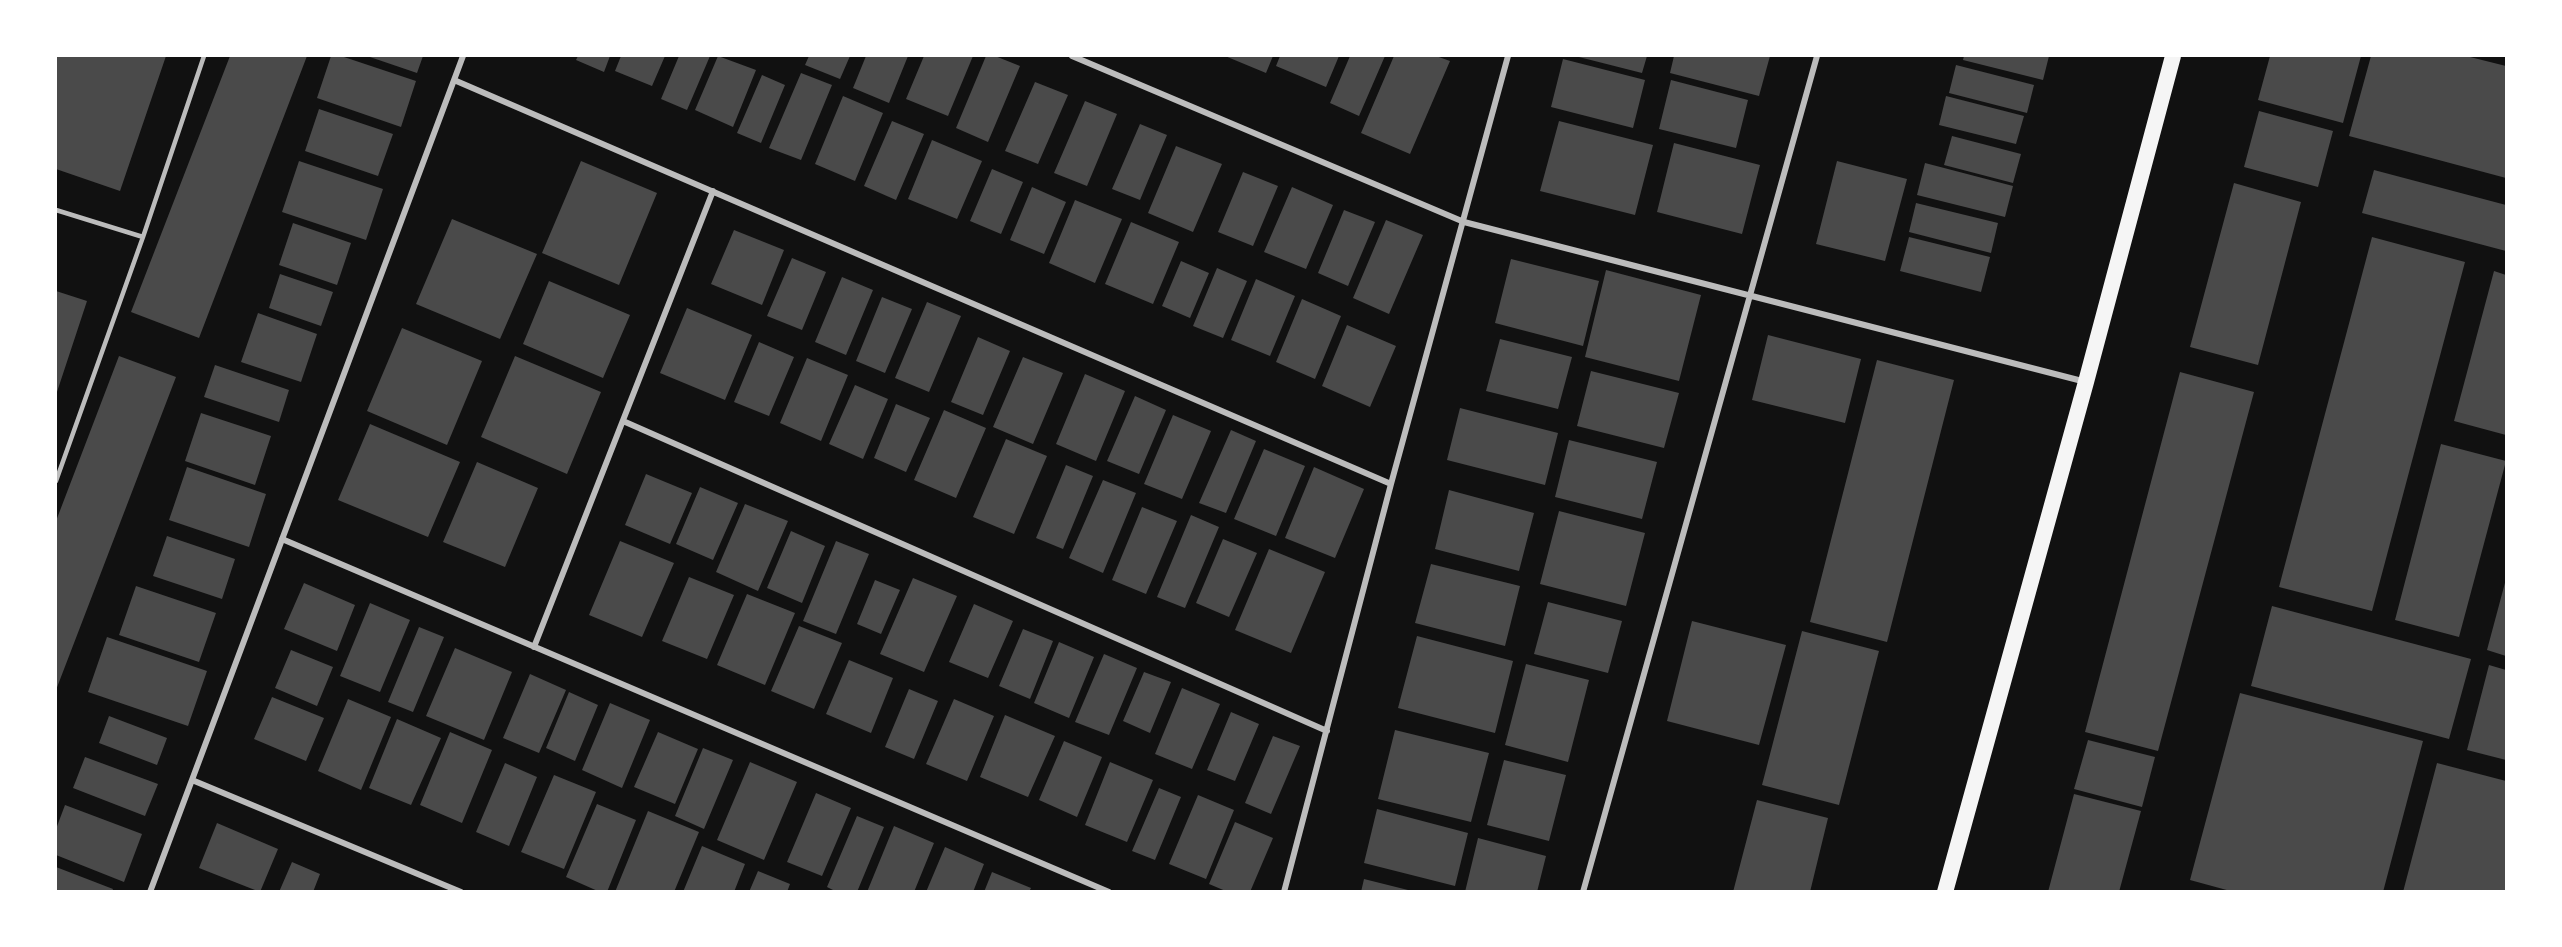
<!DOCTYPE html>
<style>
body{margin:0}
#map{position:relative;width:2562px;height:947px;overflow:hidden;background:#111;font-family:Overpass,sans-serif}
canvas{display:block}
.frame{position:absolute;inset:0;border:57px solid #fff;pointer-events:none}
</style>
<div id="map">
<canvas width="2562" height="947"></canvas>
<div class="frame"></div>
</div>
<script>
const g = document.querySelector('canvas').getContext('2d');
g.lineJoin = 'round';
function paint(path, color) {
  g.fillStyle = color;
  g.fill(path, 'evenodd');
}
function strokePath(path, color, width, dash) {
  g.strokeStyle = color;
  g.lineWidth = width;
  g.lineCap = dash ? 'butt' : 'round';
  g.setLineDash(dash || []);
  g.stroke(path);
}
paint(new Path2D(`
 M56,56H166L120,191L56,169Z
 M230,56H307L199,338L131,312Z
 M331,56H341L416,81L401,127L317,98Z
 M367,56H423L417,73Z
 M578,56H610L604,72L576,60Z
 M621,56H665L652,86L615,71Z
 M679,56H710L687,110L661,99Z
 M718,56L756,70L733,127L695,110Z
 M809,56H850L840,79L805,65Z
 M866,56H908L889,103L853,88Z
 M924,56H973L948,116L906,99Z
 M986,56H995L1020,66L988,142L956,128Z
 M1225,56H1273L1266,73Z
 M1280,56H1339L1326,87L1276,66Z
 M1350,56H1385L1359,116L1330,103Z
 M1394,56H1436L1450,61L1410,154L1361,133Z
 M1575,56H1647L1642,73Z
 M1674,56H1770L1759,96L1670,73Z
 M1964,56H2049L2043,80L1963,60Z
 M2270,56H2361L2343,123L2258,100Z
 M2371,56H2466L2506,66V178L2349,136Z
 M1563,59L1645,80L1633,128L1551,107Z
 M1956,65L2034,85L2027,113L1949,93Z
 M801,73L832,85L801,160L769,148Z
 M762,75L785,85L761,143L737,133Z
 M1671,80L1748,100L1736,148L1659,129Z
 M1035,82L1068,95L1038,164L1005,151Z
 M843,96L883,113L855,181L815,164Z
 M1946,96L2024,116L2016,144L1939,125Z
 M1085,101L1117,114L1087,186L1054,173Z
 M319,109L393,134L378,176L305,151Z
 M2259,111L2333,131L2318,187L2244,167Z
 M892,121L924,134L896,200L864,186Z
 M1559,121L1653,145L1635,215L1540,191Z
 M1140,124L1167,135L1140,200L1112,189Z
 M1952,136L2021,154L2013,183L1944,165Z
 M932,140L982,161L957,219L908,199Z
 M1674,143L1760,165L1742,234L1657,212Z
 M1176,146L1222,164L1193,232L1148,213Z
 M299,161L383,189L366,240L282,212Z
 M581,161L657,193L619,285L542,253Z
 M1837,161L1907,179L1885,261L1816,244Z
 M1925,163L2013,186L2005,217L1917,195Z
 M992,169L1023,182L1001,234L970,221Z
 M2374,170L2506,205V251L2362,213Z
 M1243,172L1278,186L1253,246L1218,232Z
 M2234,183L2301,202L2258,365L2190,347Z
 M1032,187L1066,202L1044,254L1010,240Z
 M1292,187L1333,205L1306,269L1264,252Z
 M1075,200L1122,219L1095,283L1049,263Z
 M1916,203L1998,223L1991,253L1909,232Z
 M1344,210L1375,222L1348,286L1318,273Z
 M452,219L537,254L500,339L416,304Z
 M1386,220L1423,235L1389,314L1353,298Z
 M1131,222L1179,242L1153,304L1105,284Z
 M293,223L351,243L337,285L279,265Z
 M734,230L784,250L762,305L711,284Z
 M1909,237L1990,257L1981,292L1900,271Z
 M2372,237L2465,262L2372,611L2279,587Z
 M792,258L826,272L802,330L767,316Z
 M1511,259L1599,281L1583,346L1495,323Z
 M1181,261L1209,273L1190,318L1162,306Z
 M1217,268L1247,281L1223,338L1193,326Z
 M1606,270L1701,295L1679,381L1585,357Z
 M2494,271L2506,275V435L2454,421Z
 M280,274L333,292L321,326L269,308Z
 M842,277L873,290L846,355L815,342Z
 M1256,279L1295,296L1270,356L1231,340Z
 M549,281L630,315L603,378L523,344Z
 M56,291L87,301L56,395Z
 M882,297L912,309L885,373L856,361Z
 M1302,299L1341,316L1315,379L1276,362Z
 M927,302L961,316L929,392L895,378Z
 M687,308L752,335L725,400L660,373Z
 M258,313L317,334L301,382L241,362Z
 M1347,325L1396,346L1370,407L1322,386Z
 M402,328L482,361L447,445L367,411Z
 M1768,335L1861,359L1845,423L1752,400Z
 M978,337L1010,351L983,415L951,402Z
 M1500,339L1572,357L1558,409L1486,391Z
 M759,342L794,357L769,416L734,402Z
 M119,356L176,377L56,690V521Z
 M515,356L601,392L567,474L481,437Z
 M1023,357L1063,373L1033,444L993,427Z
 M807,358L848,375L821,441L780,423Z
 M1877,360L1954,380L1887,642L1810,622Z
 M215,365L289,390L279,422L204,397Z
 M1591,371L1679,393L1664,448L1577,426Z
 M2180,372L2254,392L2158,751L2085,732Z
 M1085,374L1125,391L1096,461L1056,444Z
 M855,385L888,399L863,459L829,444Z
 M1135,396L1166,410L1139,474L1107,461Z
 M896,404L930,418L906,472L874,458Z
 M1460,408L1558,433L1545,485L1447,460Z
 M944,410L986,428L956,498L914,480Z
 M201,413L271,436L255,485L185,461Z
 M1173,415L1211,431L1182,499L1144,484Z
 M370,424L460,462L428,537L338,500Z
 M1231,430L1256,441L1226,513L1199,503Z
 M1006,439L1047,456L1014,534L973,517Z
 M1569,440L1657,462L1642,519L1555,497Z
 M2441,444L2506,461L2459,637L2395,620Z
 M1264,449L1305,466L1276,536L1234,519Z
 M477,462L538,488L505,567L443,542Z
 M1066,465L1093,476L1063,549L1036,538Z
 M187,467L266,494L249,547L169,520Z
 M1314,467L1364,489L1335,558L1285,538Z
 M646,474L692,493L670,544L625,525Z
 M1103,480L1136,493L1103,573L1069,558Z
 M700,487L738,503L713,560L676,544Z
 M1449,490L1534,513L1519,571L1435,549Z
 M745,504L788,521L758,591L716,572Z
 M1142,507L1177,521L1146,594L1112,580Z
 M1559,511L1645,533L1626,606L1540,584Z
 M1191,515L1219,527L1185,608L1157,597Z
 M791,531L825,546L802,603L767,588Z
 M167,536L235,559L222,599L153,576Z
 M1223,539L1257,553L1229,617L1196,603Z
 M620,541L674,563L642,637L589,615Z
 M836,541L869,554L836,634L803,621Z
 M1269,549L1325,572L1291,653L1235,630Z
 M1431,564L1520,586L1505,646L1415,623Z
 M689,577L734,595L707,659L662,641Z
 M913,578L957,596L924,672L880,654Z
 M2506,579V656L2487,650Z
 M875,580L900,590L881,634L857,624Z
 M304,583L355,605L337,651L284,629Z
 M136,586L216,613L199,662L119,635Z
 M747,594L795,613L765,685L717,665Z
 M1548,602L1622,621L1608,673L1534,654Z
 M370,603L410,620L380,692L340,676Z
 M974,604L1013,621L988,678L949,662Z
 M2272,606L2471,659L2449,739L2251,686Z
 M1692,621L1786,645L1759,745L1667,721Z
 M799,626L842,643L814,709L771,691Z
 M419,627L444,637L413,712L388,702Z
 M1023,629L1053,641L1030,699L999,686Z
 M1802,631L1879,651L1839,805L1762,785Z
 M1417,636L1513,661L1495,733L1398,708Z
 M107,637L207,671L188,726L88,692Z
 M1059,642L1094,657L1069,718L1034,703Z
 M455,648L512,672L484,740L426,716Z
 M291,650L333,667L317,706L275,688Z
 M1104,654L1137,668L1109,735L1075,722Z
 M849,660L893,678L871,733L826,714Z
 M1526,664L1589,680L1568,762L1505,745Z
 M2489,665L2506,670V760L2467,750Z
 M1144,672L1171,682L1150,733L1123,721Z
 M530,674L566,690L539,753L503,738Z
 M1182,688L1220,704L1192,769L1155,754Z
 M909,689L938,701L914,759L885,747Z
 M569,692L598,705L575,761L546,748Z
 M2240,693L2423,741L2383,892H2234L2190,880Z
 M272,697L324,718L306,761L254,739Z
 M348,699L391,717L361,790L318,771Z
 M954,699L994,716L967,781L926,764Z
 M610,703L650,720L622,788L582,770Z
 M1231,712L1259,724L1235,781L1207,770Z
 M1005,715L1055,736L1028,797L980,777Z
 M109,716L167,738L157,765L99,743Z
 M397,719L441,738L411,805L369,788Z
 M1395,730L1489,753L1471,822L1378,799Z
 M450,732L492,750L462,823L420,805Z
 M658,732L698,749L675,804L634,787Z
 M1273,736L1300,746L1271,814L1245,803Z
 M2088,740L2155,757L2142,807L2074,789Z
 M1064,741L1102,757L1077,817L1039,800Z
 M703,748L733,760L704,829L675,816Z
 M85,757L158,784L145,816L73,788Z
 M1504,760L1566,775L1549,841L1487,825Z
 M750,762L797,782L764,860L717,840Z
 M1110,762L1153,780L1127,842L1085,825Z
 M505,763L537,777L509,846L476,832Z
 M2437,763L2506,781V892H2403Z
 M554,775L596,792L564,869L521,852Z
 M1159,788L1181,797L1155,860L1132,851Z
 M816,793L851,808L822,876L787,862Z
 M2074,794L2141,811L2119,892H2048Z
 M1198,795L1234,810L1206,879L1169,864Z
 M1757,800L1828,818L1810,892H1733Z
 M597,804L636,820L607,892H600L566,877Z
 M65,805L142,834L124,882L56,855V829Z
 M1377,809L1468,833L1455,886L1364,863Z
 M648,811L699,832L674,892H615Z
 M857,816L884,827L857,892H837L827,887Z
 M1235,822L1273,838L1250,892H1228L1209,884Z
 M217,823L278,849L260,892L199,868Z
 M894,826L934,843L914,892H867Z
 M1478,838L1546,856L1537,892H1465Z
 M702,846L745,864L734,892H683Z
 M945,847L984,864L973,892H926Z
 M292,862L320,874L313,892H279Z
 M56,867L113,889L112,892H56Z
 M758,871L790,884L787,892H749Z
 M992,872L1031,888L1029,892H984Z
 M1364,879L1412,891V892H1361Z`), '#4a4a4a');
strokePath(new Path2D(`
 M56,210L143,237L56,481
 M143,237L204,56`), '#bcbcbc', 4.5);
strokePath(new Path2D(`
 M1072,56L1464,222L2086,382
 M454,80L1391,484
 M623,421L1327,731
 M282,539L1109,892
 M534,647L713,191
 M192,780L461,892
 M150,892L463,56
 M1284,892L1391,484L1508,56
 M1583,892L1817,56`), '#bcbcbc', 6);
strokePath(new Path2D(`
 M1945,892L2086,382L2173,56`), '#f5f5f5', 16);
</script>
